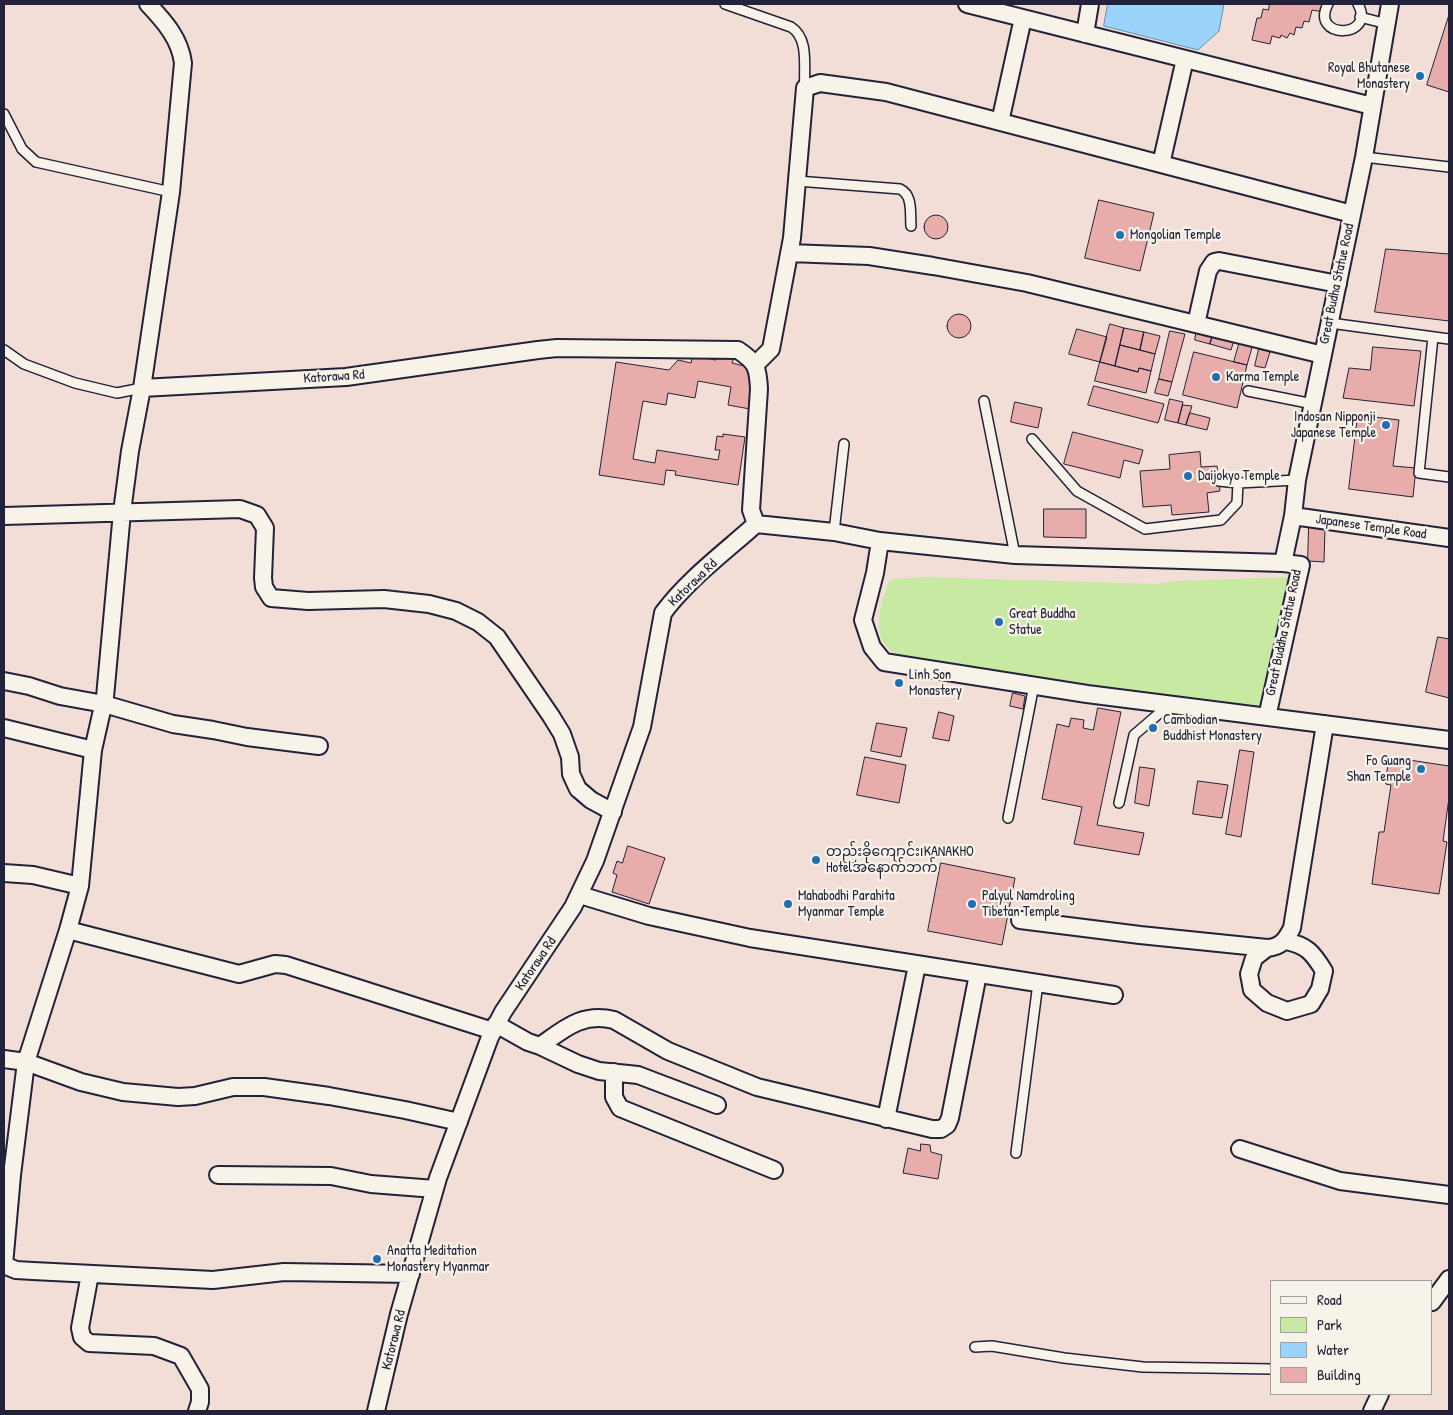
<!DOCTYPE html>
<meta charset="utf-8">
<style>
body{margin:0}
#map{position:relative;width:1453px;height:1415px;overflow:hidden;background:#f2ded6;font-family:"Patrick Hand",sans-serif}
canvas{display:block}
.frame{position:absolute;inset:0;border:5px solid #22223b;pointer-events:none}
.legend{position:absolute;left:1270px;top:1280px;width:162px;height:115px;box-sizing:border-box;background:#f7f3e8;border:1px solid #a29fa3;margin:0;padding:6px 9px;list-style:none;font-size:15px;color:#22223b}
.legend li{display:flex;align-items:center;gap:10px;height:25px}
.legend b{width:25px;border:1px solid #a29fa3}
</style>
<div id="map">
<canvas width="1453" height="1415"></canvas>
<div class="frame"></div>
<ul class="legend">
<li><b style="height:6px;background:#f7f3e8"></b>Road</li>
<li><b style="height:14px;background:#c8e9a2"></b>Park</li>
<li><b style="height:14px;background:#9ad4fa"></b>Water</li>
<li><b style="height:14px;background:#e8adab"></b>Building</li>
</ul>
</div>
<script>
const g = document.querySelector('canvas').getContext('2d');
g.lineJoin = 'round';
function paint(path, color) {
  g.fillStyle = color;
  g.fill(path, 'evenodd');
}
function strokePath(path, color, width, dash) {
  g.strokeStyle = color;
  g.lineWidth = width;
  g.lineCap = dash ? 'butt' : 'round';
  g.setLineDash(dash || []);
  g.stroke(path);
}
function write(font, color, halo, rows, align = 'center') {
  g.font = font + ' "Patrick Hand","Noto Sans Myanmar",sans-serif';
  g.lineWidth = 4.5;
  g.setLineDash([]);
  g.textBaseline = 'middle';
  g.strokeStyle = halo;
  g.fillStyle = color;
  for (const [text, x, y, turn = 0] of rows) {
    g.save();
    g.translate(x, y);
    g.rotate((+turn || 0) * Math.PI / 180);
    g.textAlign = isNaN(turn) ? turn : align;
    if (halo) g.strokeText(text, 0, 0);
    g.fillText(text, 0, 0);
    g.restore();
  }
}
paint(new Path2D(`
 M924,577L1156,584L1173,581L1293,577L1262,710L910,658C904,656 897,655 892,651C869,636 882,601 889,581L893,579Z`), '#c8e9a2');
const water = new Path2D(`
 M1108,4H1224L1219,31L1198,50L1104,26Z`);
paint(water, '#9ad4fa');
strokePath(water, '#6a8dae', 1);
const building = new Path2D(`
 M1270,4H1325L1323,12L1312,10L1309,22L1304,21L1302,28L1296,27L1294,35L1290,33L1287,38L1281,35L1280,38L1272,36L1270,44L1252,40L1257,18H1261L1263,9L1268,10Z
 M1449,15V92L1427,85Z
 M1099,200L1154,213L1140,271L1085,258Z
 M924 227a12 12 0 1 1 24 0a12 12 0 1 1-24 0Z
 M1386,249L1449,254V321L1375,312Z
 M947 326a12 12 0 1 1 24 0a12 12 0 1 1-24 0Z
 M1110,324L1124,328L1115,366L1100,362Z
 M1124,328L1144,332L1140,350L1120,345Z
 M1077,329L1107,337L1100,362L1069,354Z
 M1197,330L1213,334L1210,344L1195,340Z
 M1170,331L1185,334L1172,382L1159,379Z
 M1144,332L1160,336L1155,354L1140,350Z
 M1213,334L1234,340L1231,350L1210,344Z
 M1240,341L1253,344L1247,365L1234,362Z
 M1120,345L1155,354L1151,371L1139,368L1138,372L1115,366Z
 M1373,347L1421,351L1414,406L1343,398L1349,368L1370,370Z
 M1259,349L1270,352L1265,368L1255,366Z
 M1194,352L1247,365L1237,408L1183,395Z
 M716,354L734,358L732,363L752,368L749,382L755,384L750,409L728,405L731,387L698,381L695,398L668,393L666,405L643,401L633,459L655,463L657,450L718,460L720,450H715L717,436L723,437V434L745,437L738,485L675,475L676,471L666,470L664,485L599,475L616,362L669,370L678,360L691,363L693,355L715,360Z
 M1100,362L1138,372L1139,368L1151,371L1146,393L1095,381Z
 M1159,379L1172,382L1168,396L1155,393Z
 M1094,386L1164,404L1158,423L1088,405Z
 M1170,399L1183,402L1178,423L1165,420Z
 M1015,402L1042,408L1038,428L1011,422Z
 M1183,405L1192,406L1186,425L1178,423Z
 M1190,413L1210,418L1207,430L1186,425Z
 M1358,415L1399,420L1393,466L1416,468L1413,497L1349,489Z
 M1073,432L1143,450L1139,464L1124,460L1120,478L1064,464Z
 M1200,452L1201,467L1217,466L1220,491L1207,493L1209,512L1172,515L1171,505L1143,507L1140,471L1170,469L1169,455Z
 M1044,509H1086V538L1044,537Z
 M1309,527L1325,528L1324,562L1308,561Z
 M1438,637L1449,639V698L1426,692Z
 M1013,693L1025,696L1023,709L1010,706Z
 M1098,708L1121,712L1097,825L1144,833L1139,855L1074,844L1082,807L1042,799L1057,724L1069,727L1071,718L1084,720L1083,728L1093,730Z
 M939,712L954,716L949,741L933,738Z
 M1198,714L1209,717L1207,725L1196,723Z
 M877,723L907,728L901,757L871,751Z
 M1240,750L1254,752L1241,837L1226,834Z
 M865,757L906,765L899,803L857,795Z
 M1389,757L1449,766V798L1443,841L1447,842L1439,894L1372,884L1379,832H1384L1391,785L1386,784Z
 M1140,767L1155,769L1149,806L1135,803Z
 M1198,781L1228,785L1222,818L1193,814Z
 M628,846L665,858L649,904L612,892L617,875L613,873L617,861L622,863Z
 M941,863L1015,878L1002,945L928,931Z
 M921,1144L930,1145L931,1152L942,1155L938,1179L903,1173L908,1148L920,1151Z`);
paint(building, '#e8adab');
strokePath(building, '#22223b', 1);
const lane = new Path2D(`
 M725,4L791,27C810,39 803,68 805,88
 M1328,4C1309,40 1377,39 1358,4
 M1360,17L1387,24
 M4,114L22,149L36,162L171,192
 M1364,157L1449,167
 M797,181L900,189C913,195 910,213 911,226
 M1330,323L1449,339
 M1433,337L1419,473L1449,477
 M4,350L24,364L75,383L117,393L142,388
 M1248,391L1313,404
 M984,401L1015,555
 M1032,439L1077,491L1145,529L1221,520L1237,503L1238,483
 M1219,481L1238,483L1297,480
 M834,532L844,444
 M1119,803L1134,735L1169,705
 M1008,818L1034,685
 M1016,1153L1038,983
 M975,1347L992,1346L1064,1358L1143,1367L1272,1369`);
const street = new Path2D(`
 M148,4C165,22 180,39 183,63L171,192L142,388L130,451L122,512L105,697L93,750L80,886L68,930L26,1062L12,1175L4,1265L16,1270L33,1271L213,1280L284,1272L411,1274
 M967,4L1372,106
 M1085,34L1090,4
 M1000,122L1023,18
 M1161,164L1185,59
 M789,253L869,256L933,266L1027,283L1323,355
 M1196,324L1208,271L1214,262L1219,261L1338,284
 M755,365L771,349L792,238L805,88L820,83L886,92L1352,214
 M142,388L346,377L538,350L557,348L738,350C756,362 758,367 759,389L751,510L756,524C725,552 687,580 663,613L642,727L595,861L573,907L503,1012L490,1037L438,1178L399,1314L376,1411
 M4,516L240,509L257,515L265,528L263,578L264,587L271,598L308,601L384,599L429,604L456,611L478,622L497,637L551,716L562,734L570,757L571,774L578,789L591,800L613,812
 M1293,516L1449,538
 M756,524L834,532L880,541L1015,555L1283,563L1301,565L1267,717
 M880,541L875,573L863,620L872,647L884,662L1087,694L1449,740
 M1283,563L1293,516L1297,480L1364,157L1390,4
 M4,681L29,686L60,696L104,704L173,724L213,730L247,737L319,746
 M4,728L93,750
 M4,873L33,875L80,886
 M580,895L649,916L750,938L1114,995
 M1020,920L1140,935L1267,948C1281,947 1286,940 1292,928L1325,724
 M68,930L239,974L275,964L286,965L493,1031
 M1267,948L1254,958L1249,974L1252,990L1267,1003L1287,1011L1311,1004L1320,989L1324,971C1313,953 1307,945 1285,941
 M496,1024L528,1042L540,1046C564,1029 582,1012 614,1020L668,1051L757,1087L932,1129H941L947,1125L950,1118L978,974
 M540,1046L578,1064L599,1071L638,1075L717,1105
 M4,1059L26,1062L81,1082L123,1092L178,1097L195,1096L233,1087H264L329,1096L405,1110L459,1122
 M614,1072V1097L620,1108L774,1170
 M886,1119L917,965
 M1240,1149L1340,1181L1449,1195
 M218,1175L331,1176L371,1184L435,1189
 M90,1274L80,1328L82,1337L89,1343L154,1346L181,1356L200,1389V1402L197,1411
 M1432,1302L1449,1279
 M1372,1411L1380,1394`);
strokePath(lane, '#22223b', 12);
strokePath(street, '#22223b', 20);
strokePath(lane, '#f7f3e8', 9);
strokePath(street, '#f7f3e8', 16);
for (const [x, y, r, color] of [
 [1420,76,5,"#1f6fb2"],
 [1120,235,5,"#1f6fb2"],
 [1216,377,5,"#1f6fb2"],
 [1386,425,5,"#1f6fb2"],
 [1188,476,5,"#1f6fb2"],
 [999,622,5,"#1f6fb2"],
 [899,683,5,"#1f6fb2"],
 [1153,728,5,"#1f6fb2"],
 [1421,769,5,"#1f6fb2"],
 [816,860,5,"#1f6fb2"],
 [788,904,5,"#1f6fb2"],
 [972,904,5,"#1f6fb2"],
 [377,1259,5,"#1f6fb2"]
]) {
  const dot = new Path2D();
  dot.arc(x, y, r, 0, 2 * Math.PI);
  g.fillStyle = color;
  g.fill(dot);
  strokePath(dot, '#f7f3e8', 2);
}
write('14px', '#22223b', '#f7f3e8', [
 ["Royal Bhutanese",1410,68,"right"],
 ["Monastery",1410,84,"right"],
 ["Mongolian Temple",1130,235],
 ["Karma Temple",1226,377],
 ["Indosan Nipponji",1376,417,"right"],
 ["Japanese Temple",1376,433,"right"],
 ["Daijokyo Temple",1198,476],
 ["Great Buddha",1009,614],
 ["Statue",1009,630],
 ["Linh Son",909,675],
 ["Monastery",909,691],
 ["Cambodian",1163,720],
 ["Buddhist Monastery",1163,736],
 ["Fo Guang",1411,761,"right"],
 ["Shan Temple",1411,777,"right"],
 ["တည်းခိုကျောင်း၊KANAKHO",826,852],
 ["Hotelအနောက်ဘက်",826,868],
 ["Mahabodhi Parahita",798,896],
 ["Myanmar Temple",798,912],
 ["Palyul Namdroling",982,896],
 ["Tibetan Temple",982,912],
 ["Anatta Meditation",387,1251],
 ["Monastery Myanmar",387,1267]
], 'left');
write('14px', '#22223b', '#f7f3e8', [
 ["Great Budha Statue Road",1337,284,-78],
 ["Katorawa Rd",334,377,-4],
 ["Japanese Temple Road",1371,527,8],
 ["Katorawa Rd",693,583,-44],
 ["Great Buddha Statue Road",1284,633,-78],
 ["Katorawa Rd",536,964,-56],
 ["Katorawa Rd",394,1340,-76]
]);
</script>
